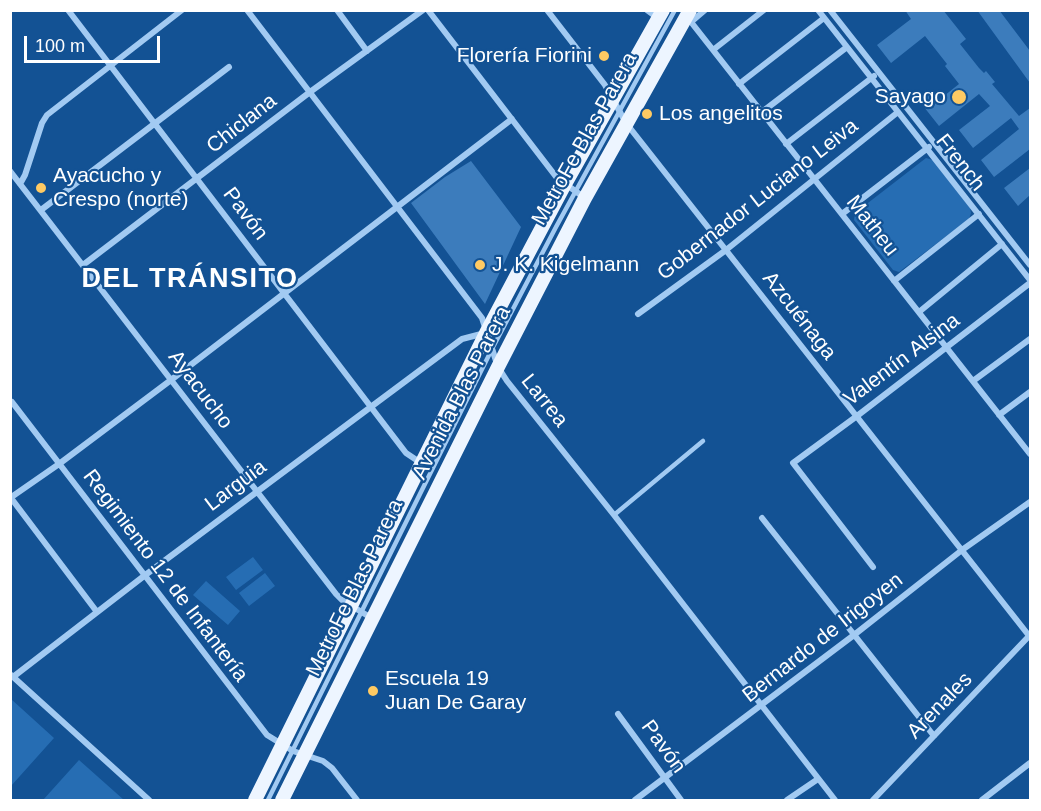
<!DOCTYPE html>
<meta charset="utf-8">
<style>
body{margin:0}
#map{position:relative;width:1041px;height:811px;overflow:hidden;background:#135294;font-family:Helvetica,sans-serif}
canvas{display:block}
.frame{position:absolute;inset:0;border:12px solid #fff;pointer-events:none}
.scale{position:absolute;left:24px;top:36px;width:136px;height:27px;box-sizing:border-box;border:3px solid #fff;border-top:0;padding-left:8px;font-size:18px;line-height:21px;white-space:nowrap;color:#fff;-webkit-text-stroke:4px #135294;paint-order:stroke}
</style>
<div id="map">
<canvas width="1041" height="811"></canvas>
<div class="frame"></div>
<div class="scale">100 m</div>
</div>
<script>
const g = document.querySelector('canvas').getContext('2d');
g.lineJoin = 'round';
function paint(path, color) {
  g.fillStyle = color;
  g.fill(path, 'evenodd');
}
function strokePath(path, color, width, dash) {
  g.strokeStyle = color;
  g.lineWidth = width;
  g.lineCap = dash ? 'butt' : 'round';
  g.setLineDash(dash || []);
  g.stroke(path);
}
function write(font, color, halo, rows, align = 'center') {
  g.font = font + ' Helvetica,sans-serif';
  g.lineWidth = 4.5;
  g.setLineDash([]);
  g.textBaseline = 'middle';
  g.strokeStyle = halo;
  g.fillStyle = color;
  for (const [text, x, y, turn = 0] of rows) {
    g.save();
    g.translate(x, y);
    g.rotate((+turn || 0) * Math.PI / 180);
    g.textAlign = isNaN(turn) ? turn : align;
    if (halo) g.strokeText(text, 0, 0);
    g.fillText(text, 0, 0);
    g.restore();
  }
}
paint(new Path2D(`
 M926,158L933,160L970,208L971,213L969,219L899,272L893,270L854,220L855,213Z
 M253,557L263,570L236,590L226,577Z
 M265,573L275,586L249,606L239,593Z
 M206,581L240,611L228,625L193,595Z
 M11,699L54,738L11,786Z
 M79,760L124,800H43Z`), '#266db3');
paint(new Path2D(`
 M905,10H943L966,39L960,44L979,68L984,73L986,71L995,82L992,84L1019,116L1030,108V149L994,177L981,160L1019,129L1011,118L973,148L959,130L990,106L979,94L939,126L920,102L932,92L939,100L959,84L945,66L947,64L925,36L891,63L877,45L911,19Z
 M977,10H999L1030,51V83Z
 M471,161L521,227L485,304L411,203L445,177Z
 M1030,168V195L1018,206L1004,188Z`), '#3c7cbc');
strokePath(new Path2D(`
 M614,515L703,441
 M268,800L492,349L556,227L675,10`), '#a2caf2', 4.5);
strokePath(new Path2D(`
 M68,10L406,453L421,463
 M247,10L482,318L498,367L507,381L614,515L835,800
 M337,10L367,51
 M428,10L557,178L585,198
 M547,10L605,85L626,123L1030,637
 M647,10L658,18
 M818,10L1030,280
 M830,10L1030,265
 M685,19L691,22L713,50L1030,454
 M691,22L705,10
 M713,50L764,10
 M739,84L824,18
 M762,112L847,47
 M786,144L874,76
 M10,171L336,594L342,600L373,619
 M20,184L25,175L42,123L47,115L182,10
 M41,210L229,67
 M842,214L929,147
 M83,265L310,92L423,10
 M894,281L979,214
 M919,312L1002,244
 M638,314L726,250L898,112
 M973,381L1030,339
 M12,402L267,735L293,751L323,761L332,768L357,800
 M999,415L1030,392
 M10,498L59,464L171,380L512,119
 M11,498L97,612
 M762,518L934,736
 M873,567L793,463L857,416L1030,283
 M11,675L149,800
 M13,677L144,576L462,339L485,333
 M618,714L681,800
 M635,800L854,635L962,550L1030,502
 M787,800L818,779
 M873,800L1030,635
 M982,800L1030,763`), '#a2caf2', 6);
strokePath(new Path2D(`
 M255,800L486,333L565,184L663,10
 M282,800L498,367L585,198L690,10`), '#edf5ff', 14);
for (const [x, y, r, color] of [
 [604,56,6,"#ffca63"],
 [959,97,8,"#ffca63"],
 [647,114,6,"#ffca63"],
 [41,188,6,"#ffca63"],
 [480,265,6,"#ffca63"],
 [373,691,6,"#ffca63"]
]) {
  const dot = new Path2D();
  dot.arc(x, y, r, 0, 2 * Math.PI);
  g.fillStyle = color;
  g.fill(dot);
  strokePath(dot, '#135294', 2);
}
write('21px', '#fff', '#135294', [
 ["Florería Fiorini",592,56,"right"],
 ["Sayago",946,97,"right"],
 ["Los angelitos",659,114],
 ["Ayacucho y",53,176],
 ["Crespo (norte)",53,200],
 ["J. K. Kigelmann",492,265],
 ["Escuela 19",385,679],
 ["Juan De Garay",385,703]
], 'left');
write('21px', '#fff', '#135294', [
 ["Chiclana",242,124,-38],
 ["MetroFe Blas Parera",585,139,-61],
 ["French",960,163,52],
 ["Gobernador Luciano Leiva",758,200,-38],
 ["Pavón",245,214,53],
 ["Matheu",872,226,52],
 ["Azcuénaga",799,316,52],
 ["Valentín Alsina",902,360,-37],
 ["Ayacucho",200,390,53],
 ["Avenida Blas Parera",462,393,-63],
 ["Larrea",544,401,51],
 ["Larguia",236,486,-37],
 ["Regimiento 12 de Infantería",165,576,53],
 ["MetroFe Blas Parera",355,588,-64],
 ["Bernardo de Irigoyen",823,638,-38],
 ["Arenales",940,706,-46],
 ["Pavón",663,747,54]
]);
g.letterSpacing = '1.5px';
write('bold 27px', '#fff', '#135294', [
 ["DEL TRÁNSITO",190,280]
]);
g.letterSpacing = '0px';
</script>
